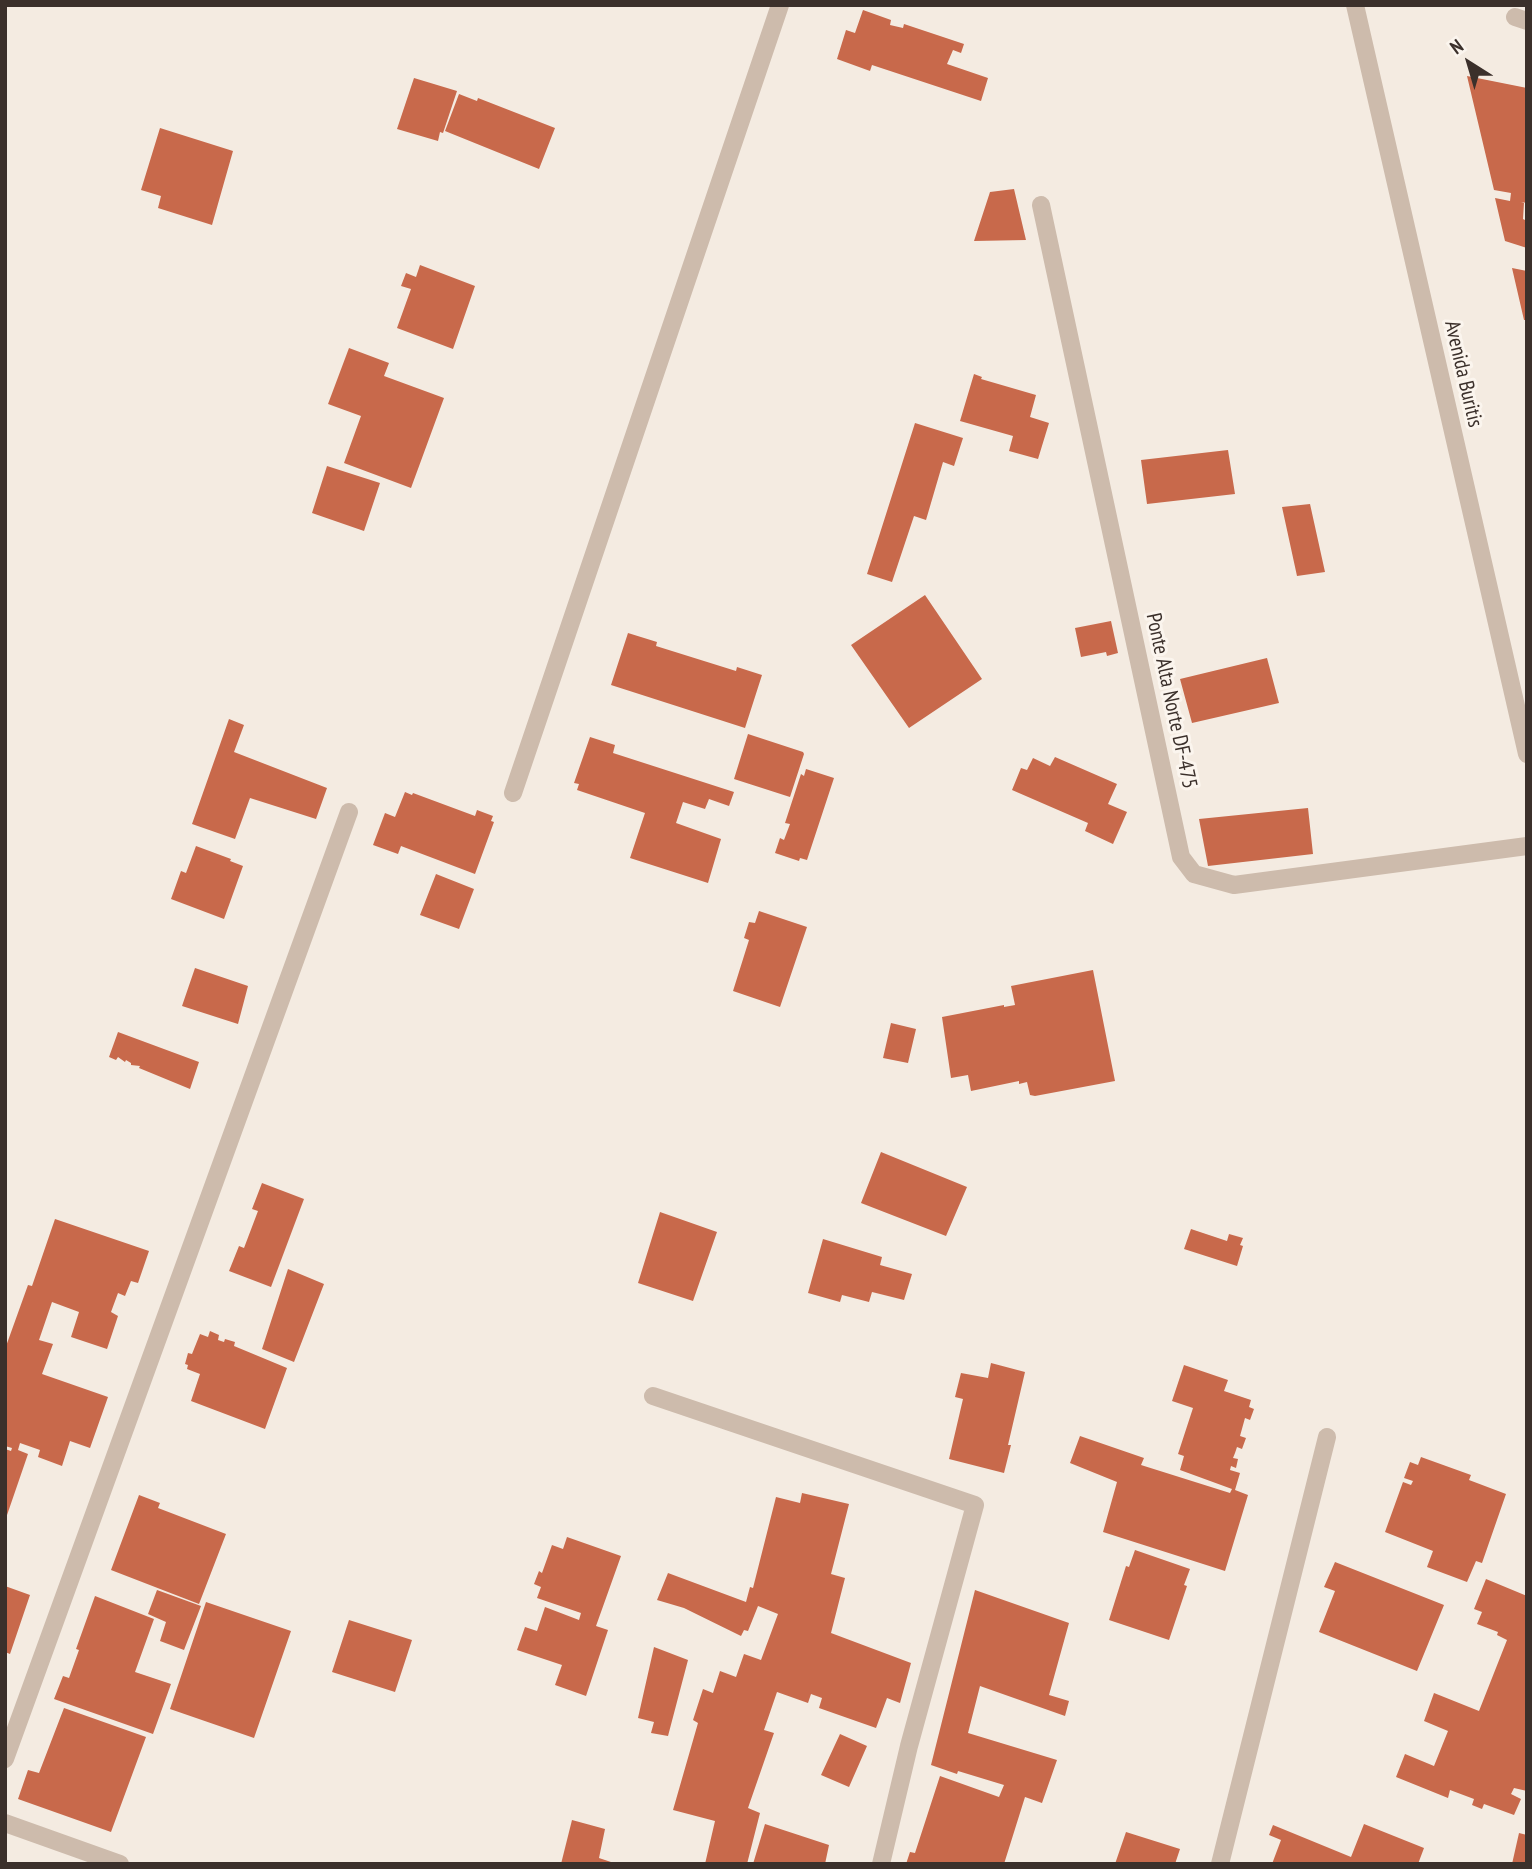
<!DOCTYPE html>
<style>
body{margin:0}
#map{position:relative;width:1532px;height:1869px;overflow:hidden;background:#f4ebe1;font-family:"PT Sans Narrow",sans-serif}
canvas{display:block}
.frame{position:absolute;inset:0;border:7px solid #3b302b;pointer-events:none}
.north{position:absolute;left:1434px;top:28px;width:70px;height:70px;-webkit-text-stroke:5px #fbf5ee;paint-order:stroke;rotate:323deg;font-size:19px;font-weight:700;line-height:28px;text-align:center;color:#3b302b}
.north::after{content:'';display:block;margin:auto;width:24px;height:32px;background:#3b302b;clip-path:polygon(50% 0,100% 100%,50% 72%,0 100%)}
</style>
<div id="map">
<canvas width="1532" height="1869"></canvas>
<div class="frame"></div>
<div class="north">N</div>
</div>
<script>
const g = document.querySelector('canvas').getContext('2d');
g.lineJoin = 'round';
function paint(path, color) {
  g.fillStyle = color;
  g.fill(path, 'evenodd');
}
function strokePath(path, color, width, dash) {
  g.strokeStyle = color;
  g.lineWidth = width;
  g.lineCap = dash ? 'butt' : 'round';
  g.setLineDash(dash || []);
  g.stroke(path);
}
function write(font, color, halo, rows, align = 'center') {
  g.font = font + ' "PT Sans Narrow",sans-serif';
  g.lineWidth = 6;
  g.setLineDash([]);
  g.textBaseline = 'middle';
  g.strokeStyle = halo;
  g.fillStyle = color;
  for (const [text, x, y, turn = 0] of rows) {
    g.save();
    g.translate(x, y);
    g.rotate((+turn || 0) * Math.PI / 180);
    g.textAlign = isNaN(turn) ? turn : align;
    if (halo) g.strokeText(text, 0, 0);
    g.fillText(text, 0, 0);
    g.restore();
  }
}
paint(new Path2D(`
 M863,10L891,20L890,25L903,28L904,24L964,44L961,53L953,50L947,64L988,78L981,101L872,65L870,71L837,59L846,30L855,33Z
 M1467,76L1527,88V203L1521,202L1524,203L1523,219L1527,221V248L1505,241L1495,198L1510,201L1511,193L1494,190Z
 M414,78L457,91L443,133L440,132L438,141L397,129Z
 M459,94L477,101L478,98L555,128L539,169L445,131Z
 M160,128L233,151L212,225L158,208L161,196L141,190Z
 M1014,189L1026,240L974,241L990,192Z
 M420,265L475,286L453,349L397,328L411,289L401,286L406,273L416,277Z
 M1512,268L1527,271V320H1524Z
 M349,348L389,363L384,376L444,398L411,488L344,463L361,416L328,404Z
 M974,374L982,377L981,379L1036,395L1030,417L1049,423L1038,459L1009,451L1013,436L960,421Z
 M915,423L963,438L954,466L943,462L926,520L914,516L892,582L867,574Z
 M1228,450L1235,494L1147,504L1141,460Z
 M327,466L380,483L364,531L312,513Z
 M1310,504L1325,572L1297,576L1282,507Z
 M925,595L982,679L909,728L851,645Z
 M1111,621L1118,653L1107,656L1106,652L1081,657L1075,628Z
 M628,633L657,642L656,646L736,671L737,667L762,675L745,728L611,685Z
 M1267,658L1279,703L1192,723L1180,679Z
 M229,719L244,725L234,752L327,788L316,819L250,798L235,839L192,824Z
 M748,734L803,752L804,754L790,797L734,779Z
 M590,737L615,745L613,753L734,792L729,806L709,799L705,809L683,802L676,823L721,839L708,883L630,858L645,813L577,790L579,784L574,783Z
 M1055,757L1117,784L1108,804L1127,812L1113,844L1085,831L1088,823L1012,790L1021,768L1027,770L1033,758L1050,766Z
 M806,769L834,778L807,860L800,858L799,861L775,853L780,838L784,840L790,824L785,823L801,774L804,776Z
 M405,792L412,795L413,793L475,816L477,810L493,816L491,821L494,822L475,874L401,846L398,854L373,845L385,813L395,817Z
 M1308,808L1313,854L1208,866L1199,819Z
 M196,846L231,859L230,861L243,866L224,919L171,899L181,871L186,873Z
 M436,874L474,889L459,929L420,915Z
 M759,911L807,927L780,1007L733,991L749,940L744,938L749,922L755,923Z
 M195,968L248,986L238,1024L182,1006Z
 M1093,970L1115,1081L1035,1096L1030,1095L1027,1082L1019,1084V1081L971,1091L968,1075L951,1078L942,1017L1004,1005V1007L1015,1005L1011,986Z
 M891,1023L916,1029L908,1063L883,1058Z
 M118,1032L199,1062L190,1089L139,1068L140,1066L131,1065V1063L126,1060L125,1062L118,1057L116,1060L109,1057Z
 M881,1152L967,1187L946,1236L861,1203Z
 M262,1183L304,1199L271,1287L229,1271L239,1246L244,1248L258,1211L252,1209Z
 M660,1212L717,1232L693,1301L638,1283Z
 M55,1219L149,1251L138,1283L131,1281L125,1296L118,1293L111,1312L118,1316L107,1349L71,1337L79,1312L52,1302L39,1340L53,1344L42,1374L108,1397L90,1448L70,1441L62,1466L38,1457L40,1450L20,1443L18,1450L28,1454L6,1518L5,1449L11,1451L12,1448L5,1446V1349L28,1285L32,1286Z
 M1191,1229L1227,1241L1229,1234L1243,1238L1240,1245L1243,1246L1237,1266L1184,1249Z
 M823,1239L882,1257L880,1265L912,1274L904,1300L872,1292L869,1302L842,1295L840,1302L808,1293Z
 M288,1269L324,1284L294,1362L262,1349Z
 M210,1331L219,1335L218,1340L224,1342L225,1339L235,1342L234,1346L287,1368L265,1429L191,1401L200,1374L187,1369L188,1365L185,1364L188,1353L192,1354L200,1334L208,1337Z
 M991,1363L1025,1372L1008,1445H1011L1004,1473L949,1459L963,1399L955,1397L961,1373L988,1378Z
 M1184,1365L1228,1380L1224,1391L1251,1400L1249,1407L1254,1409L1250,1420L1245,1418L1240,1436L1246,1438L1242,1449L1237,1447L1235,1453L1233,1458L1238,1459L1236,1468L1231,1466L1230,1470L1240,1473L1235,1490L1248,1495L1225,1571L1103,1532L1117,1482L1070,1463L1080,1436L1144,1458L1141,1465L1230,1493L1232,1489L1180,1470L1184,1456L1178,1454L1193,1408L1172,1401Z
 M1421,1457L1471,1475L1469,1480L1506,1494L1482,1563L1476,1561L1467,1582L1427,1567L1433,1551L1385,1532L1403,1482L1411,1485L1413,1481L1404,1478L1410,1462L1418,1465Z
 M802,1493L849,1504L831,1574L845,1578L831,1633L911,1663L900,1703L887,1698L876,1728L819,1708L822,1698L811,1694L808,1703L777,1692L764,1730L774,1733L748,1808L760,1813L747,1864H705L715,1821L673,1810L698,1723L693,1720L703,1689L713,1693L720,1671L736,1677L744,1654L761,1660L778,1614L758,1606L748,1631L744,1630L741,1636L684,1608L657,1600L668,1573L746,1602L750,1587L753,1588L776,1497L800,1503Z
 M139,1495L160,1503L158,1508L226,1534L199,1604L111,1570Z
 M567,1537L621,1556L596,1626L608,1630L586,1696L555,1685L562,1665L517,1650L525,1627L537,1631L545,1607L579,1620L581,1613L537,1598L541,1587L534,1584L539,1571L542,1573L552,1545L563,1549Z
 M1135,1550L1190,1569L1184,1585L1187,1586L1169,1640L1109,1620L1126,1566L1129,1567Z
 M1335,1562L1444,1605L1417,1671L1319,1632L1335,1591L1324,1587Z
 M1486,1579L1527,1596V1791L1514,1788L1511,1794L1521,1799L1514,1815L1484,1804L1482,1809L1472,1805L1474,1799L1450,1790L1448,1798L1396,1777L1405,1754L1434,1766L1448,1731L1424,1721L1434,1693L1479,1711L1507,1640L1497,1635L1498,1632L1477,1624L1482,1612L1474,1609Z
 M5,1586L30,1595L10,1654L5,1652Z
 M157,1590L201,1606L184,1650L160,1641L166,1622L148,1614Z
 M975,1590L1069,1623L1049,1695L1069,1701L1065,1716L980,1686L968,1733L1057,1760L1042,1803L1025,1797L1004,1864H906L910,1852L915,1853L940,1776L999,1797L1004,1785L958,1771L957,1774L931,1765Z
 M95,1596L154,1619L135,1672L171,1684L153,1734L54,1699L63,1676L69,1678L79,1650L76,1649Z
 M206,1602L291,1631L254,1738L170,1709Z
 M349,1620L412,1640L395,1692L332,1672Z
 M654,1647L688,1660L668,1736L651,1733L654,1722L638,1718Z
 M64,1708L146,1737L111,1832L18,1799L28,1770L39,1773Z
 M840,1734L867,1746L849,1787L821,1775Z
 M572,1820L605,1829L599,1858L617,1864H561Z
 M765,1824L829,1845L825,1864H753Z
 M1364,1824L1424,1848L1418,1864H1272L1281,1840L1269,1835L1273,1825L1351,1857Z
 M1126,1832L1180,1849L1175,1864H1115Z
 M1519,1833L1527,1835V1864H1512Z`), '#c8694b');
strokePath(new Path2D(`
 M1515,17L1527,21
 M1041,205L1181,857L1194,874L1234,885L1527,846
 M513,793L780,5
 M653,1396L975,1505L909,1746L881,1864
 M5,1759L349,812
 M5,1823L120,1864
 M1220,1864L1327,1437`), '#cdbbac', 18);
strokePath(new Path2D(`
 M1355,5L1527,754`), '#cdbbac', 18);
write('21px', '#3b302b', '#fbf5ee', [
 ["Avenida Buritis",1463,374,77],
 ["Ponte Alta Norte DF-475",1171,701,78]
]);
</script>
